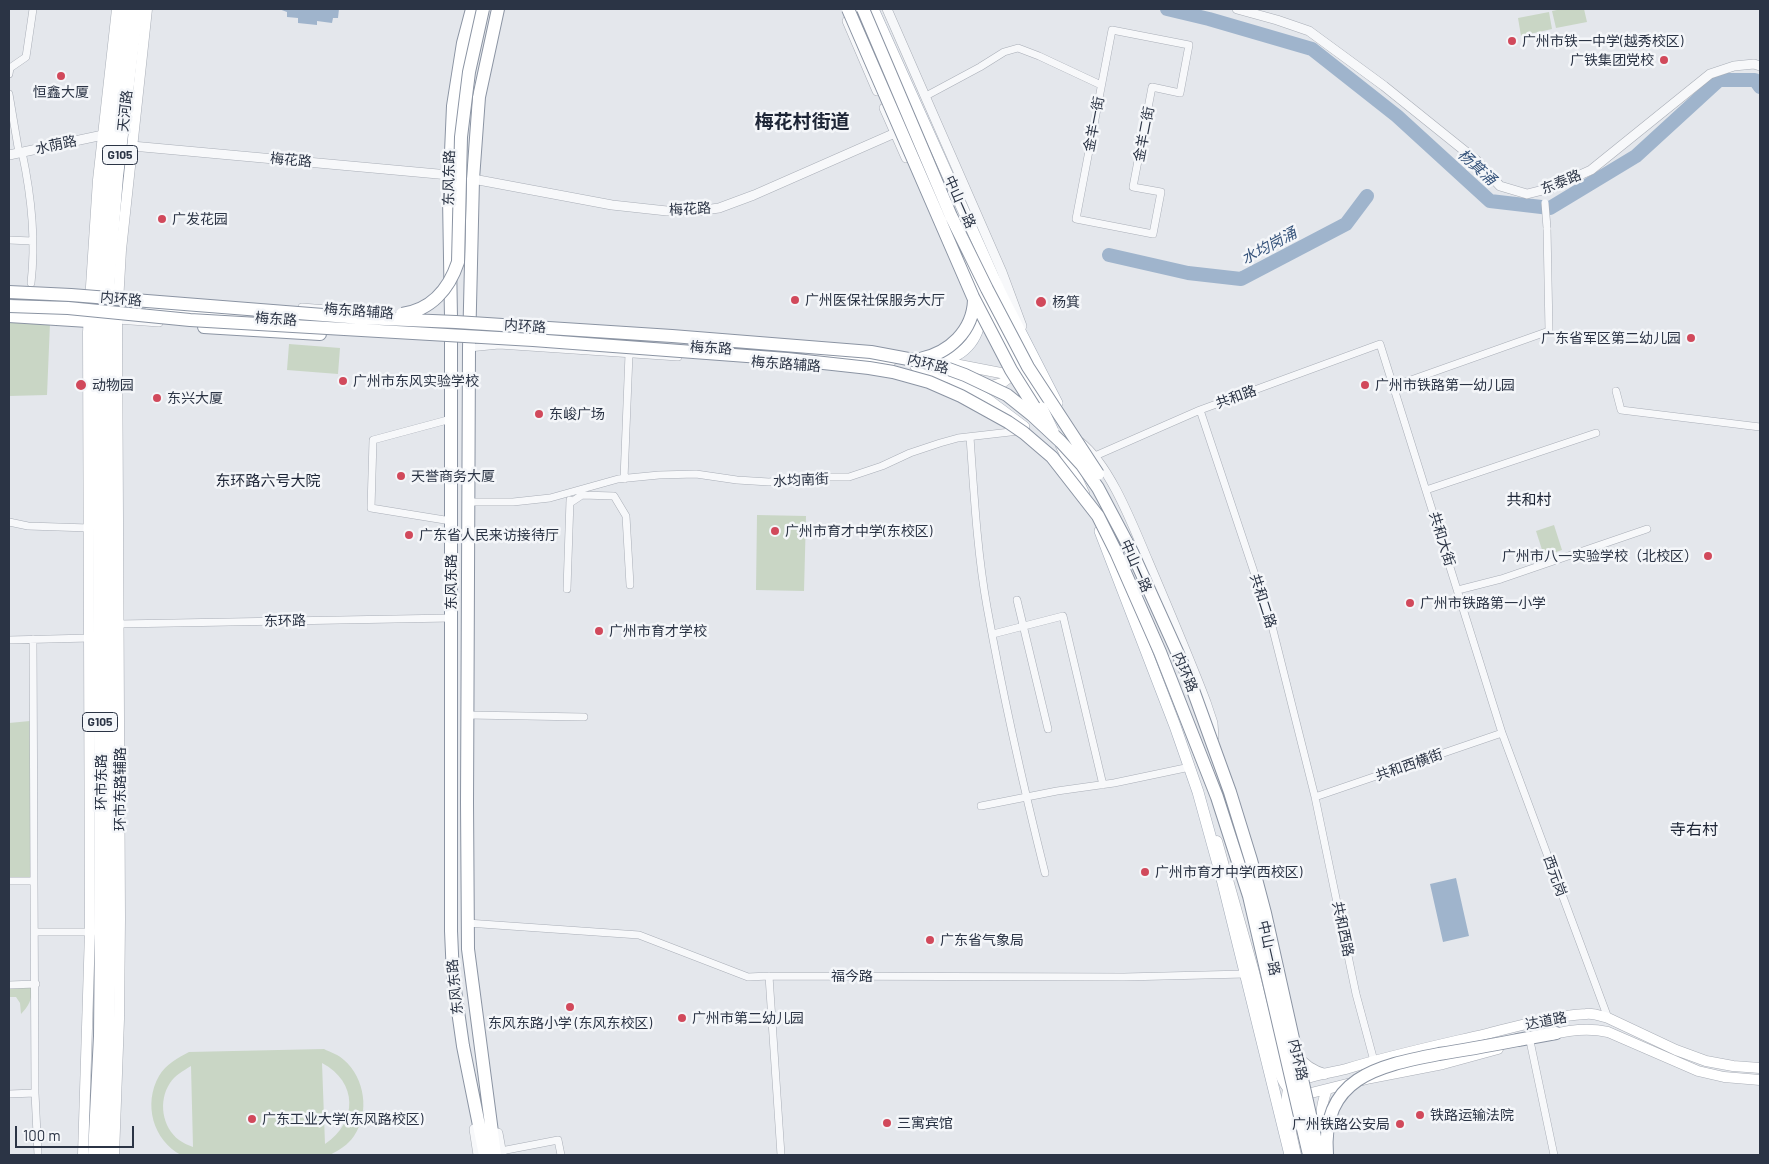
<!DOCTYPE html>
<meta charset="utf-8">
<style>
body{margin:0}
#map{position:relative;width:1769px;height:1164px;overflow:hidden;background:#e4e7ec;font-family:Barlow,sans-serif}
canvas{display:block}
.frame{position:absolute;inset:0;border:10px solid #2b3445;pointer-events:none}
.scale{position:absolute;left:15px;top:1126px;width:119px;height:22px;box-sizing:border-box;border:2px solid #2b3445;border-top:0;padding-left:6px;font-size:15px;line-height:18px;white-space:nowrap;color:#2b3445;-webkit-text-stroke:4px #f4f6f9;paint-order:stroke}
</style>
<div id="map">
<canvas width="1769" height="1164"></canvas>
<div class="frame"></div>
<div class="scale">100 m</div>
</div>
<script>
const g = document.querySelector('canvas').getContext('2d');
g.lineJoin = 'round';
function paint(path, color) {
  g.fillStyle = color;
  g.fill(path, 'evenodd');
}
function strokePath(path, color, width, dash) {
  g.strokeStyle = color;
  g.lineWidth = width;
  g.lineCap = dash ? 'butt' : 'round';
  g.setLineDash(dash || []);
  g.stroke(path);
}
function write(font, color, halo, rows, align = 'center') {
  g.font = font + ' Barlow,"Noto Sans SC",sans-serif';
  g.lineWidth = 5;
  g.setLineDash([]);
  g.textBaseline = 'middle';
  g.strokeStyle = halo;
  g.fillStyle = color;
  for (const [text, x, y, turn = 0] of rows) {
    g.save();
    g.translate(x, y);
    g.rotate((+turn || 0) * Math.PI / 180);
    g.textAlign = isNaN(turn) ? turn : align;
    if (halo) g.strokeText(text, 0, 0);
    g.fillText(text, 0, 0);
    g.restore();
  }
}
paint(new Path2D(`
 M1562,9H1584L1587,22L1556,28L1552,11Z
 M1549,12L1552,29L1521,36L1518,18Z
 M9,320L50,323L47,395L9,396Z
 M289,344L340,348L338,374L287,370Z
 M757,515L806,516L804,591L756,590Z
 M1554,525L1562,550L1544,556L1536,531Z
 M30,721L32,877H9V723Z
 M9,987L31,988C33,999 28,1007 21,1014L20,1003L16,997H9Z
 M324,1049C330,1052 339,1055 344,1060C365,1078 370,1113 354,1136C348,1145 339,1150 330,1155H181C153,1140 143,1104 159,1076C166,1064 178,1058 189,1052ZM322,1063C358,1082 358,1122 325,1144ZM191,1066L193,1147C188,1145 183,1143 179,1140C162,1127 158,1101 170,1083C175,1075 183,1071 191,1066Z`), '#c9d6c5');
paint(new Path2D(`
 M279,9H339L338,18H333L332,23L317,21V25L298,23V18L287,17V12Z
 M1456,878L1469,936L1443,942L1430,884Z`), '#9fb4cc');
strokePath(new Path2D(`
 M1167,9L1209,19L1312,49L1397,116L1490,201L1550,208L1636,156L1719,80H1755L1760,87
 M1109,255L1188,273L1241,279L1346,224L1367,196`), '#9fb4cc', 14);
const minor = new Path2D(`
 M1112,30L1189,45L1180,93L1152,87L1133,187L1161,192L1153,234L1076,219Z
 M9,74L10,68L26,57L33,9
 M9,94L19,153
 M926,96L980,67L1004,52L1018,48L1039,56L1101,85
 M22,152C31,194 36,240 31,283
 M9,240L32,241
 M302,307L378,313
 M117,320L159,323
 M469,348L499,345L678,357
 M1394,386L1549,331L1547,228
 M1616,391L1621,410L1760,427
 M1200,410L1272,626L1315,797L1356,994L1374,1061
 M451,419L373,440L371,508L451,521
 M970,437C974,493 977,551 987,607C1003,696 1023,785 1045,873
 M1095,456L1200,410L1380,344L1502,733L1608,1018
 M624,479L629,354
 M1426,490L1596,433
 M468,502H513L550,498L618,479L659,475L696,474L737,480L769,482L788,480L807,477H849L882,466L910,453L940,443L958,438L1019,431
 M570,503L582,495L614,496L626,516L630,585
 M9,522L28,526L89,528
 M567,589L570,500
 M1458,590L1501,579L1647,529
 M1017,600L1048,729
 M119,624L451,618
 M993,634L1063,616L1103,785
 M33,639L34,881
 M9,640L90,638
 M468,715L584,717
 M1315,797L1502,733
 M981,806L1057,791L1114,783L1190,767
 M9,881H34L35,1093L38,1155
 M467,923L639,935L748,977L769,976L1124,977L1245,974
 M35,932H92
 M769,976L781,1155
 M9,985L36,984
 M1530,1041L1554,1155
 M9,1094L35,1093
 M501,1151L558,1140L561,1155`);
const tertiary = new Path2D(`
 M887,9L1002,272L1022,326
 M1237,9L1277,20L1309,31L1384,86L1476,160L1500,186L1527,194L1551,188L1591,170L1710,74L1734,66L1754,64L1760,66
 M847,21L877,91
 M884,108L906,158
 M132,146L449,175
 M9,155L103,135
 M473,179L612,205L667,211H697L719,208L754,195L895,133
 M1080,442C1110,465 1133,526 1148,561C1168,608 1188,655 1206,702L1213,723L1214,737
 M474,1129L478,1155
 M498,1133L502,1155`);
const secondary = new Path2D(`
 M150,310L292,320
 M724,348L770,350L891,361
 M939,361L1006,374L1017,380
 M915,366L961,382
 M987,387L1002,383L1015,373
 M1217,841L1254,972L1279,1071C1283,1083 1289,1095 1303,1095L1371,1078L1443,1064L1498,1049
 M1551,1035C1569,1030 1589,1028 1608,1032L1698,1071L1724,1077L1760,1080
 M1297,1055C1304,1065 1314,1071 1325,1074
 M1325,1137C1320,1117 1320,1109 1327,1089
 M83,1155L90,932L88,332L98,180L117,9
 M114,1155L119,1019L120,919L117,320L121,250L147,9
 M1296,1155C1293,1141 1282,1100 1289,1088C1296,1077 1332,1073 1346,1069C1392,1055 1439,1045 1486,1034C1518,1026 1552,1016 1586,1014C1593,1013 1601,1016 1608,1018L1676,1050L1706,1061L1733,1066L1760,1068`);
const primary = new Path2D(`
 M855,9L901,112
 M873,9L1001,294L1057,403
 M963,253C986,306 1013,358 1042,408
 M939,361C967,356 981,336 981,307
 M953,379L988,400L1024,427
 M1061,445L1084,494
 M1100,531L1175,726L1198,792L1221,875L1290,1155`);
const trunk = new Path2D(`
 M472,9L463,43L453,106L449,198L451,318V931L453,976L463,1046L485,1155
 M9,316L88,321L94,303
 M204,327L320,334
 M1518,1040L1556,1033
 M94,1155L100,1036L101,932L98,320L102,230L127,9
 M104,1155L108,1066L110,903L107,302L117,176L137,9
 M495,1155L468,949L467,802L469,348L473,179L479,97L498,9`);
strokePath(minor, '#a9aeb7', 8);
strokePath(tertiary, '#a9aeb7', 10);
strokePath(secondary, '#a9aeb7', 11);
strokePath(primary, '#a3abb8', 12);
strokePath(trunk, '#8b94a3', 14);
strokePath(minor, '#f7f8fa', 7);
strokePath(tertiary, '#f7f8fa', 9);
strokePath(secondary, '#fff', 10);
strokePath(primary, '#fff', 11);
strokePath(trunk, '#fff', 12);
const minorBridge = new Path2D(`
 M1545,203L1547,228`);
const primaryBridge = new Path2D(`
 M1042,408L1053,431`);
const trunkBridge = new Path2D(`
 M848,9L973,297L1011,370L1040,416
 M863,9L951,216L987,289L1028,367L1098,474
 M9,292L71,295L361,318L456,322L672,336L871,352L935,364L965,375L1007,395L1032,415L1061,442L1082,465L1098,488L1132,552L1188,676L1230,792L1251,860L1265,913L1319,1155
 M9,306L68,308L190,320L533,340L787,359L869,368L893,372L929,382L961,396L1008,422L1024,433L1052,457L1098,516L1116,552L1160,652L1217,797L1249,896L1309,1155
 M402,314C431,310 449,289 458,262L461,137L469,72L483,9
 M920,359C949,353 973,331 974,300
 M1327,1155C1321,1078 1377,1066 1439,1054C1465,1050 1492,1045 1518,1040`);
strokePath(minorBridge, '#a9aeb7', 8, []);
strokePath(primaryBridge, '#a3abb8', 12, []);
strokePath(trunkBridge, '#8b94a3', 14, []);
strokePath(minorBridge, '#f7f8fa', 7);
strokePath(primaryBridge, '#fff', 11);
strokePath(trunkBridge, '#fff', 12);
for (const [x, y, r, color] of [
 [1512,41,5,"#d1495b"],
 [1664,60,5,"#d1495b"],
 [61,76,5,"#d1495b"],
 [162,219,5,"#d1495b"],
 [795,300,5,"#d1495b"],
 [1041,302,6,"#d1495b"],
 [1691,338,5,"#d1495b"],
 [343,381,5,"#d1495b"],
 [81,385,6,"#d1495b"],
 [1365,385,5,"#d1495b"],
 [157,398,5,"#d1495b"],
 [539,414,5,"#d1495b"],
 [401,476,5,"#d1495b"],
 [775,531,5,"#d1495b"],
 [409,535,5,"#d1495b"],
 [1708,556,5,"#d1495b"],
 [1410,603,5,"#d1495b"],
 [599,631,5,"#d1495b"],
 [1145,872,5,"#d1495b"],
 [930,940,5,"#d1495b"],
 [570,1007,5,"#d1495b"],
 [682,1018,5,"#d1495b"],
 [1420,1115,5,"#d1495b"],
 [252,1119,5,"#d1495b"],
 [887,1123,5,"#d1495b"],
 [1400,1124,5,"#d1495b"]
]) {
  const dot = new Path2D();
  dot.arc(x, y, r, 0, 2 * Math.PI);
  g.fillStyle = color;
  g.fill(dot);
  strokePath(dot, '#f4f6f9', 2);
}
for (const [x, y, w] of [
 [120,155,35],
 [100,722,35]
]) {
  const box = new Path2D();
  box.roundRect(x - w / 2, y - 9.5, w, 19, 4);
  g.fillStyle = '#f4f6f9';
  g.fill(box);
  strokePath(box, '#2b3445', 1);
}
write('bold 12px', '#2b3445', null, [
 ["G105",120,155],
 ["G105",100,722]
]);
write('14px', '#2b3445', '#f4f6f9', [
 ["广州市铁一中学(越秀校区)",1522,41],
 ["广铁集团党校",1654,60,"right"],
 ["恒鑫大厦",61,92,"center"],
 ["广发花园",172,219],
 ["广州医保社保服务大厅",805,300],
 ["杨箕",1052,302],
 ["广东省军区第二幼儿园",1681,338,"right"],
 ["广州市东风实验学校",353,381],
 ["动物园",92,385],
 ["广州市铁路第一幼儿园",1375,385],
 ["东兴大厦",167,398],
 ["东峻广场",549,414],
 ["天誉商务大厦",411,476],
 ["广州市育才中学(东校区)",785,531],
 ["广东省人民来访接待厅",419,535],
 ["广州市八一实验学校（北校区）",1698,556,"right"],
 ["广州市铁路第一小学",1420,603],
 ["广州市育才学校",609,631],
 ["广州市育才中学(西校区)",1155,872],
 ["广东省气象局",940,940],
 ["广州市第二幼儿园",692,1018],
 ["东风东路小学 (东风东校区)",570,1023,"center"],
 ["铁路运输法院",1430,1115],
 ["广东工业大学(东风路校区)",262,1119],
 ["三寓宾馆",897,1123],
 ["广州铁路公安局",1390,1124,"right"]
], 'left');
write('14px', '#2b3445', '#f4f6f9', [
 ["天河路",125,111,-84],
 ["金羊一街",1094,124,-79],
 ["金羊二街",1144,134,-79],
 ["水荫路",56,145,-12],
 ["梅花路",291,160,5],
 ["东风东路",449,178,-89],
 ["东泰路",1561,182,-22],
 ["中山一路",960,202,66],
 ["梅花路",690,209,-3],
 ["内环路",121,299,5],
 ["梅东路辅路",359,311,4],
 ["梅东路",276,319,4],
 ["内环路",525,326,4],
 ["梅东路",711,348,3],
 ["梅东路辅路",786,364,4],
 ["内环路",928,364,14],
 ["共和路",1236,397,-20],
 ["水均南街",801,480,-3],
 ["共和大街",1442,539,73],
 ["中山一路",1136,566,66],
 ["东风东路",451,582,-90],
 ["共和二路",1263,601,72],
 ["东环路",285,621,-1],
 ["内环路",1185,672,67],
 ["共和西横街",1409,765,-19],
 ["环市东路",101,782,-90],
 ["环市东路辅路",120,789,-90],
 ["西元岗",1555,876,70],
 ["共和西路",1343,929,78],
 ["中山一路",1269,948,77],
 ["福今路",852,976],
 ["东风东路",455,987,-96],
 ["达道路",1546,1021,-11],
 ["内环路",1298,1060,77]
]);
write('italic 15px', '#34527a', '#f4f6f9', [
 ["杨箕涌",1477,167,42],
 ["水均岗涌",1269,246,-28]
]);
write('15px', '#1d2536', '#f4f6f9', [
 ["东环路六号大院",268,481],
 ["共和村",1529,500]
]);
write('16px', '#1d2536', '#f4f6f9', [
 ["寺右村",1694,830]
]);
write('bold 19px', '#1d2536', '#f4f6f9', [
 ["梅花村街道",802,122]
]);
</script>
